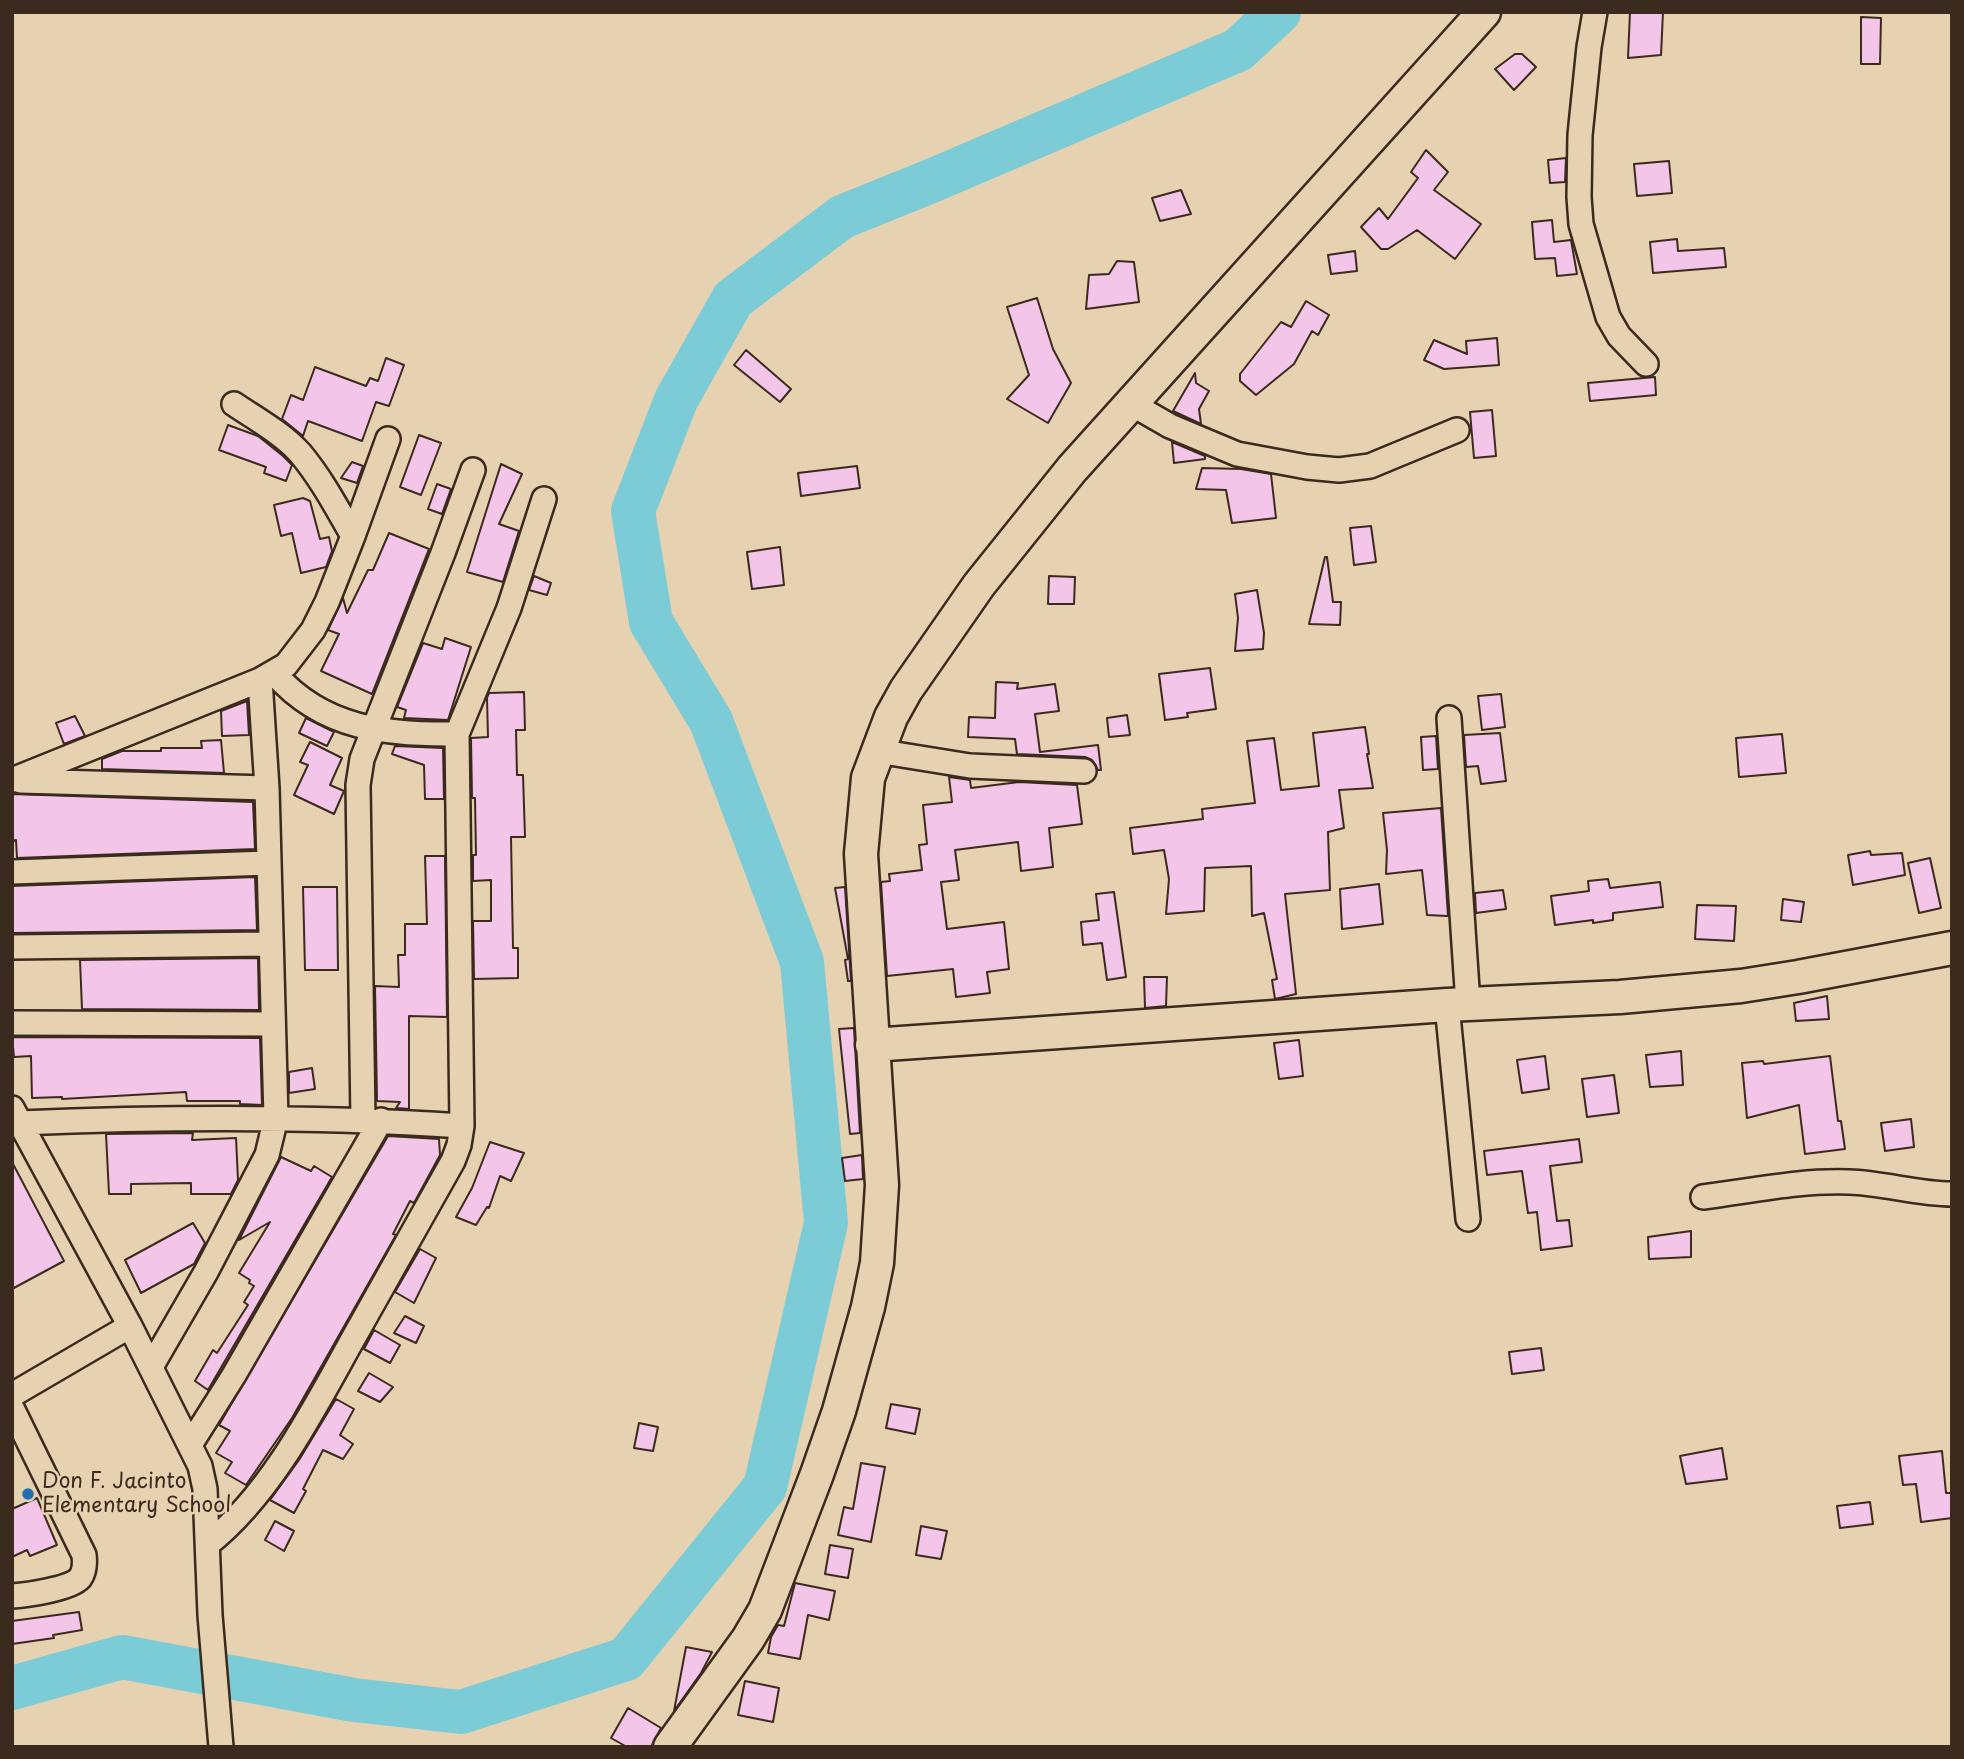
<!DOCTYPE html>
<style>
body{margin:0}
#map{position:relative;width:1964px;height:1759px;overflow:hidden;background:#e6d2b0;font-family:"Playpen Sans",sans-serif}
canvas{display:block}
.frame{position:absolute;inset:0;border:14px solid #3b2a1e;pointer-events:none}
</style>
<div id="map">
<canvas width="1964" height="1759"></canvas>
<div class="frame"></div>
</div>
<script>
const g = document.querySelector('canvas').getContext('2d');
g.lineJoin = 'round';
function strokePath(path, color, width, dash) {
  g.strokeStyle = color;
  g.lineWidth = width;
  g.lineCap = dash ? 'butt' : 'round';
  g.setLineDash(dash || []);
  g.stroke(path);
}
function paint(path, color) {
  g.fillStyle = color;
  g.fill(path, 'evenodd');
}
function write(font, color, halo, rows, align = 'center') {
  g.font = font + ' "Playpen Sans",sans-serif';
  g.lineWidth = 5;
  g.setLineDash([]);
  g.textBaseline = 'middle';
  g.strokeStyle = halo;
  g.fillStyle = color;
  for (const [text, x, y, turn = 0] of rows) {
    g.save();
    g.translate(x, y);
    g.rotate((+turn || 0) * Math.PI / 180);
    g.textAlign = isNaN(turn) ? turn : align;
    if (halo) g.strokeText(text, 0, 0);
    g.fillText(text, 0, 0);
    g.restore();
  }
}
strokePath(new Path2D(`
 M12,1688L122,1657L354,1700L461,1712L626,1659L765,1487L826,1223L802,962L711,721L651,622L633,511L676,400L733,299L842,217L931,181L1238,50L1279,12`), '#7cccd7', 44);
const building = new Path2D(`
 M1630,12H1663L1661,55L1628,58Z
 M1861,17L1881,18L1880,64H1861Z
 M1515,54H1522L1536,67L1514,90L1495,69Z
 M1426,150L1448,172L1434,190L1481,224L1455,259L1417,230L1388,249H1381L1361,227L1379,208L1388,219L1418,178L1411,172Z
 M1566,158L1565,182L1550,183L1548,160Z
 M1669,161L1672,193L1637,196L1634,164Z
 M1181,190L1191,214L1160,221L1152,198Z
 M1552,220L1554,242L1571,240L1577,274L1557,276L1555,258L1535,259L1532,222Z
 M1677,239L1678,251L1724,248L1726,267L1653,273L1650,242Z
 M1355,251L1357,271L1331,274L1328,255Z
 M1117,261L1134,262L1139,302L1086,309L1089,275L1109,274Z
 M1037,298L1053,349L1071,383L1048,423L1007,399L1029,375L1007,307Z
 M1306,301L1329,315L1318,335L1312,331L1294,364L1256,395L1240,381V374L1281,322L1291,327Z
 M1497,338L1499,365L1444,369L1424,360L1434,340L1467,354L1466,341Z
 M746,350L791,389L780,402L734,365Z
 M386,358L404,365L389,406L376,402L362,441L308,421L303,436L282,419L291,395L303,400L315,367L366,386L370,378L378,381Z
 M1195,373L1196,383L1209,391L1199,409L1201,424L1173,411Z
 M1655,377L1656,395L1590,401L1588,383Z
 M1492,410L1496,456L1474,458L1470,412Z
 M228,425L258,436L283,456L292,465L286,481L264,473L266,467L219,450Z
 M419,435L441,443L421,495L400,487Z
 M1172,442L1205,456V459L1174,463Z
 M352,462L363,466L357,483L341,478Z
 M501,464L522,474L499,524L519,531L503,582L467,572Z
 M857,466L860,488L801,496L798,473Z
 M1202,468L1241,469L1271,474L1276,518L1232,523L1226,490L1196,489Z
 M437,484L451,489L442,514L428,509Z
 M303,498L310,501L320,539L329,537L332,551L326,567L301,573L292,533L281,536L274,505Z
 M1371,526L1376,562L1354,565L1350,528Z
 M389,533L429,549L372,694L321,671L339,634L328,630L343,598L347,613L368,570H373Z
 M780,547L784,585L752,589L747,552Z
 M1325,557H1327L1333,602H1341L1340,625L1309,624Z
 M534,576L551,583L547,595L529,590Z
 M1049,576L1075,577L1074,604H1048Z
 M1257,590L1264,633L1263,649L1235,651L1238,618L1235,594Z
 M445,638L471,647L448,720L404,718L406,710L397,707L423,643L442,649Z
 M1210,668L1216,709L1187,713L1188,717L1165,720L1159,674Z
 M996,682L1018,683L1017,689L1055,684L1059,711L1035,714L1040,752L1098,745L1101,770H1098L1092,760L1085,757L1017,754L1015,739L968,737L969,717L995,718Z
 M524,692L525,730H516L517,775H523L525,837H511L513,948H518V978L474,979L473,921H491V880L473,881V855H476L475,798H472L471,738L488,737L487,698L489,693Z
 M1501,694L1505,727L1482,730L1478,696Z
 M247,701L249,735L222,736L221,711Z
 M1127,715L1130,735L1109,737L1107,718Z
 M75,716L85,736L64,744L56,723Z
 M306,718L334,732L327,746L299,733Z
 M1365,727L1369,754H1367L1373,788L1339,790L1344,828L1328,832L1330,890L1285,894L1296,994L1275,999L1272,980L1277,979L1264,913L1252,916L1251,866L1205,868L1204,911L1166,914L1169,879L1164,850L1133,854L1130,828L1203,819L1202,809L1255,803L1247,741L1274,738L1281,790L1319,786L1313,733Z
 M1500,733L1506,781L1481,784L1478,766L1466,767L1464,735Z
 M1782,734L1786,773L1739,777L1736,738Z
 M1436,736L1438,769L1423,770L1421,737Z
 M221,740L224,773L102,769V759L122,751H161V748H202L201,741Z
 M310,742L342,758L330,785L344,791L334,814L294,795L308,765L300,762Z
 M395,746L443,748L444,799H425L424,765L392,754Z
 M949,777L970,780L971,788L1019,782L1077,785L1082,824L1049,828L1053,867L1021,871L1018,842L955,850L959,880L941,882L947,929L1004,922L1009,969L987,972L990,993L956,997L953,969L887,976L881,882L890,881L889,874L922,870L919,845L927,844L923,805L952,802Z
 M12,794L253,802L255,849L17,858L16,840L12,841Z
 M1441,808L1448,916H1447L1427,915L1422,870L1386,874L1387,850L1383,813Z
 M1870,851L1871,855L1902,853L1905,875L1853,885L1848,855Z
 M425,856H445L447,1017L409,1016V1109L396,1108L400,1102L377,1101L375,986L399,987L398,955H405V924H427Z
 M1930,858L1941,908L1919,913L1908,863Z
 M255,877L257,930L12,933V886Z
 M1608,879L1610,888L1660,882L1663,907L1613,913V920L1593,923V920L1555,925L1551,896L1589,891L1588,881Z
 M1379,884L1383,924L1342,929L1340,889Z
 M303,887H337L338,970H305Z
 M845,887L851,981H848L845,960L848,959L835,888Z
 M1503,890L1506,909L1476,913L1475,893Z
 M1114,892L1126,977L1107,980L1102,943L1083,945L1081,922L1099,920L1096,894Z
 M1783,899L1804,902L1801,922L1781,920Z
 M1697,905L1736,906L1734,941L1695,939Z
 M258,958L259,1010L82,1009L80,960Z
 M1144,977H1167L1166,1006L1145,1008Z
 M1827,996L1829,1019L1796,1021L1794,1003Z
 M854,1028L860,1133L850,1134L839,1029Z
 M12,1037L260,1038L262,1105L240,1104V1101H187L186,1092L62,1099V1097L32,1098L31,1056L14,1057Z
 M1299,1040L1303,1076L1279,1079L1274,1043Z
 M1681,1051L1683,1085L1650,1087L1646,1055Z
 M1545,1056L1549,1089L1522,1093L1517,1060Z
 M1830,1056L1838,1121H1841L1845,1149L1805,1154L1799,1105L1747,1118L1742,1063L1763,1061L1764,1064Z
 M312,1068L315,1089L289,1093V1072Z
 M1614,1075L1619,1113L1587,1117L1582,1079Z
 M1911,1119L1914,1147L1885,1151L1881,1123Z
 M193,1133L192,1140L236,1138L238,1180L231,1194H191V1183L131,1184V1194H109L106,1134Z
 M388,1136L439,1139L440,1155L414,1203L410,1201L393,1234L396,1235L292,1418L246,1485L225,1473L232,1462L216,1453L230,1431L219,1425Z
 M1579,1139L1582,1162L1550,1166L1557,1221L1569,1220L1572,1246L1541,1250L1537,1212L1528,1213L1522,1171L1487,1175L1484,1151Z
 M490,1142L524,1153L511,1181L500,1176L489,1208L487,1207L476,1225L456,1217L472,1188Z
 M862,1155L863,1179L845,1181L842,1158Z
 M281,1157L311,1171L314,1166L332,1177L208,1390L195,1381L213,1350L217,1353L248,1305L244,1302L254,1286L249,1283L250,1280L239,1273L270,1222L239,1240Z
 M12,1162L64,1261L12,1289Z
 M193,1223L205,1243L194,1264L141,1293L125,1260Z
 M1691,1231V1257L1649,1259L1648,1237Z
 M420,1249L436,1258L414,1303L395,1292Z
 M405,1316L424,1326L416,1343L394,1333Z
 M374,1330L400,1345L390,1363L364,1349Z
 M1541,1348L1544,1370L1512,1374L1509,1352Z
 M369,1373L393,1387L380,1402L358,1391Z
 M336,1399L354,1409L340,1435L353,1444L343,1459L323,1450L303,1489L306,1491L294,1513L270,1500L299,1460Z
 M891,1404L920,1409L915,1434L886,1428Z
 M639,1423L658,1427L653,1451L634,1448Z
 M1722,1448L1727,1479L1686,1484L1680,1456Z
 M1942,1451L1946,1493H1952V1518L1921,1522L1916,1484L1903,1485L1899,1456Z
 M861,1463L885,1467L871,1542L838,1535L844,1507L853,1509Z
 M37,1498L57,1545L30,1556L27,1550L12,1557V1509Z
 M1870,1502L1873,1524L1840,1528L1837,1506Z
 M275,1521L294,1531L284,1551L265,1540Z
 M921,1526L947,1531L941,1559L916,1555Z
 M830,1545L853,1549L848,1578L825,1574Z
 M795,1583L835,1591L829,1620L808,1615L800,1659L768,1653L771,1637L778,1625L784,1626Z
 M79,1612L82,1630L53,1635L54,1638L12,1644V1621Z
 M686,1647L712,1652L701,1673L674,1711Z
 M745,1681L779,1688L773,1722L738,1715Z
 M628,1708L661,1728L651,1747H627L611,1738Z`);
paint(building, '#f2c5e9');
strokePath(building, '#3b2a1e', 2);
const street = new Path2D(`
 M1595,12L1589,47L1580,135L1579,197L1581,224L1608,317L1619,336L1646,364
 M1130,403L1170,426L1237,454L1307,467L1339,470L1370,466L1457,430
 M234,404C256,419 282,433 300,453C321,478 337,508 353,536
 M1449,718L1468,1004
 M457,734L509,608L544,499
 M877,751L970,766L1084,771
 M12,780L260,680L286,665L313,630L327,602L353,536L388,439
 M21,781L267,788
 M12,872L268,863
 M12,947L270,944
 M1447,1005L1468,1219
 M12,1023L273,1024
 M12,1108L130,1326L200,1466L205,1489L210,1615L221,1747
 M363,1120L358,785L362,759L443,553L473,470
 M19,1123C167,1117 314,1116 462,1126
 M1703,1197C1751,1191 1801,1180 1849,1182C1884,1183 1917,1194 1952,1194
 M151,1367L206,1272L267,1155L276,1118L267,788L260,680
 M12,1395L130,1326
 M12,1408L84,1555C85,1563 85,1571 80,1578C70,1589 27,1595 12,1596
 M190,1445L234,1375L381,1120
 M208,1544C269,1496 312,1413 349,1346C384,1284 419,1222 453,1161L459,1145L462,1126L457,734C387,735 323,729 275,674`);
const secondary = new Path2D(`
 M872,1045L1447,1005L1620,997L1741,986L1798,977L1952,948
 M670,1747L748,1639L765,1610L817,1474L839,1411L868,1307L877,1263L882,1185L861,854L868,778L891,717L906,690L979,585L1072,469L1484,12`);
strokePath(street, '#3b2a1e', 28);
strokePath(secondary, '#3b2a1e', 37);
strokePath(street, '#e6d2b0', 23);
strokePath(secondary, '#e6d2b0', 32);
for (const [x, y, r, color] of [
 [28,1494,7,"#1f6fb2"]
]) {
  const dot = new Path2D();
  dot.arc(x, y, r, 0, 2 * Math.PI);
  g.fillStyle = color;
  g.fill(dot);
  strokePath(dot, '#e6d2b0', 2.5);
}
write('21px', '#3b2a1e', '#e6d2b0', [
 ["Don F. Jacinto",42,1482],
 ["Elementary School",42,1506]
], 'left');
</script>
